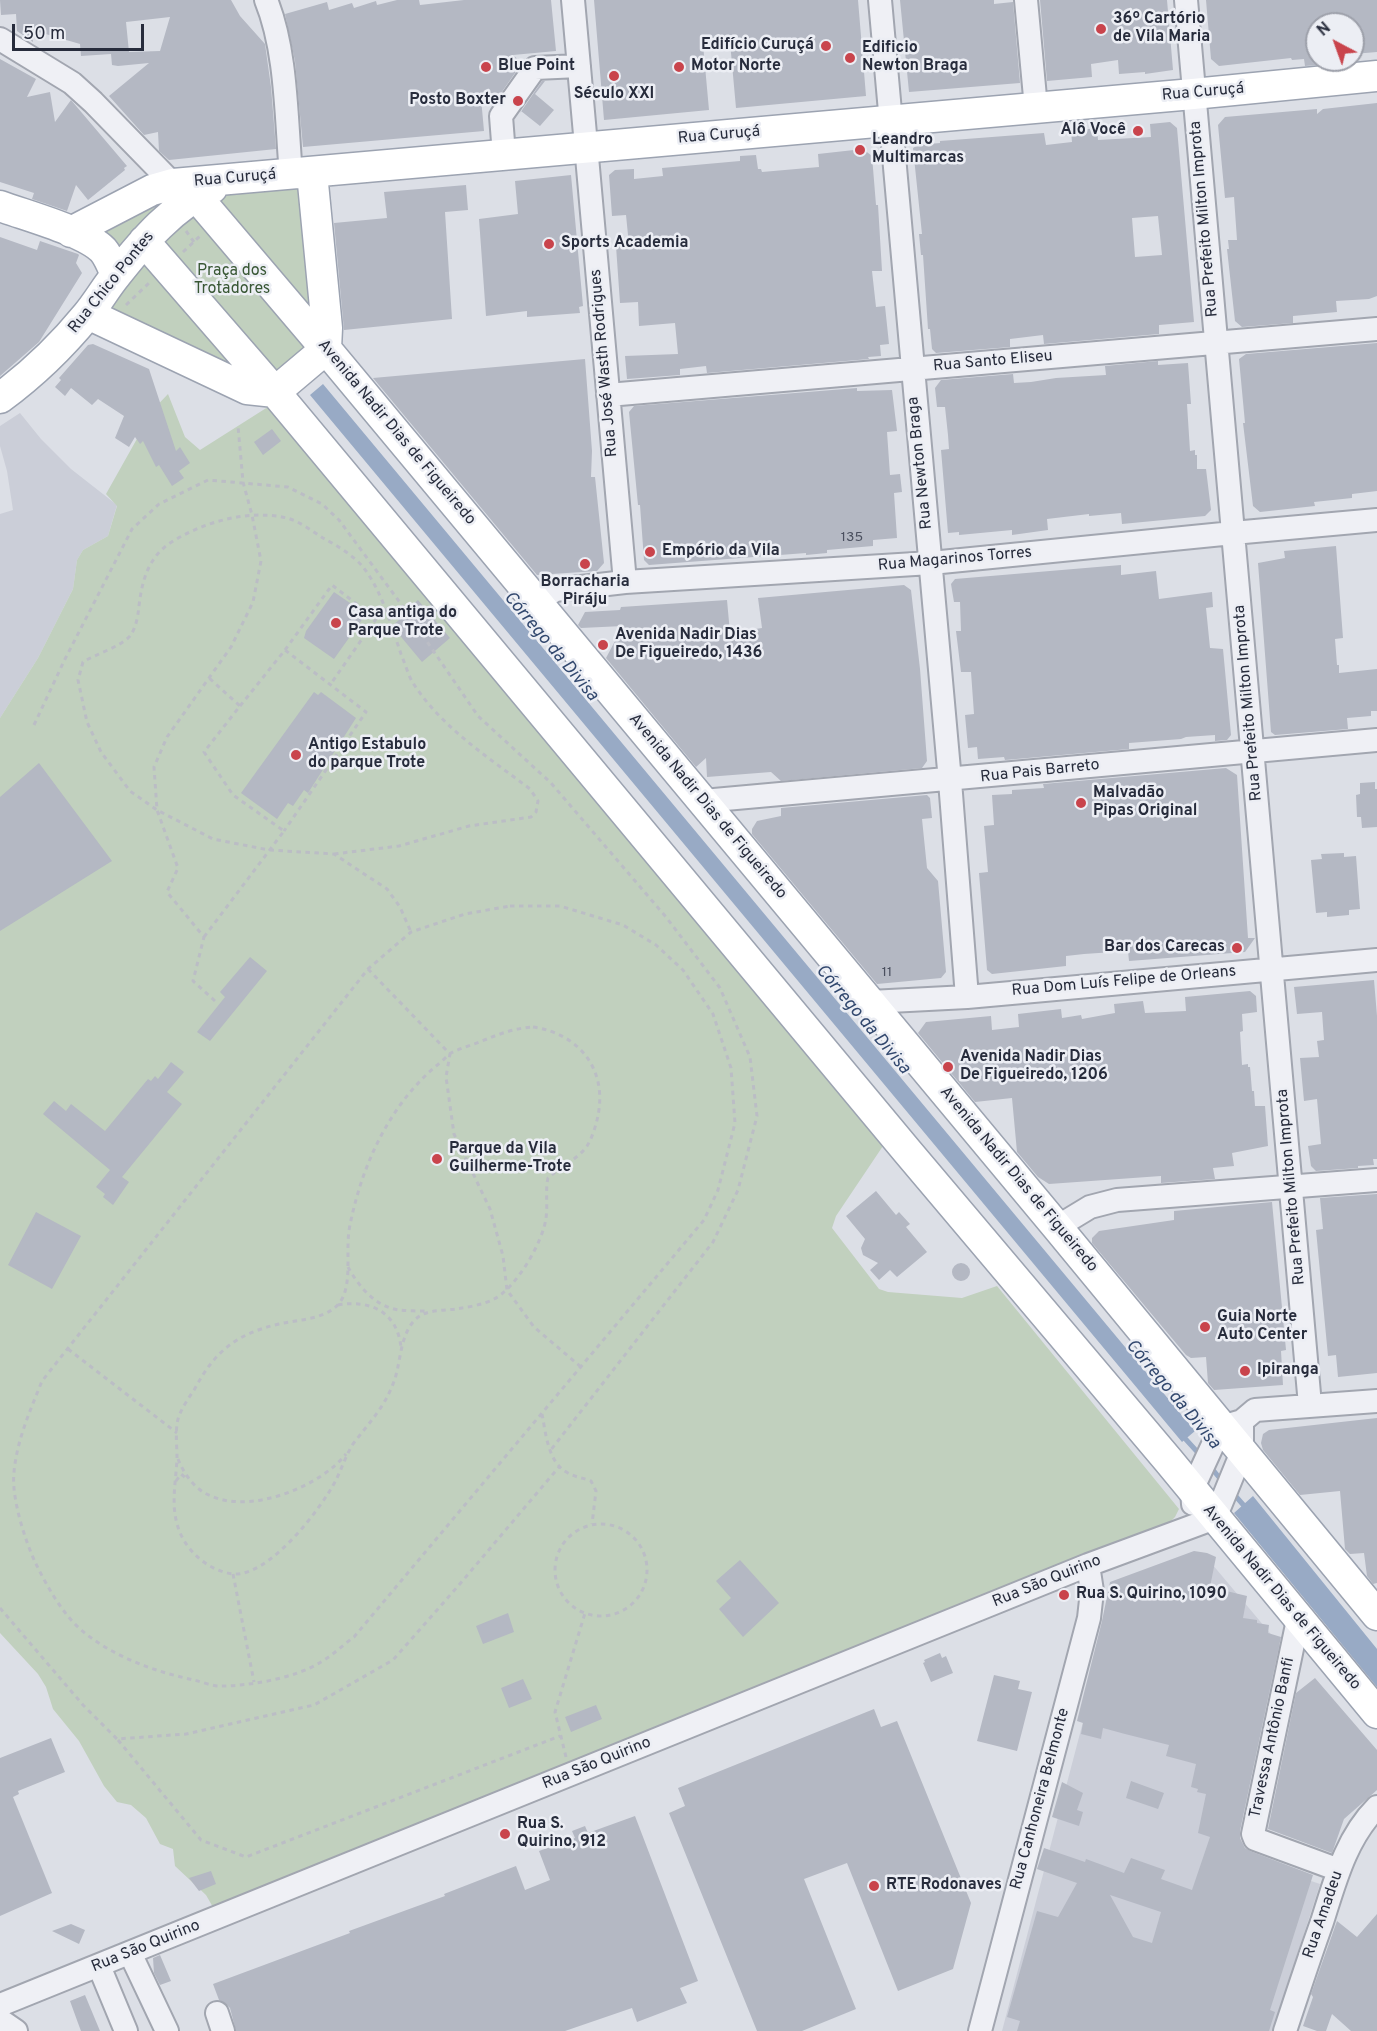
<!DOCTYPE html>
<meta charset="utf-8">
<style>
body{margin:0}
#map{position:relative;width:1377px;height:2031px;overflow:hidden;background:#dcdfe6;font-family:Overpass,sans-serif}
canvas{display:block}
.north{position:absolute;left:1305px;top:12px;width:60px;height:60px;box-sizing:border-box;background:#eceef4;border:2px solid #9da0aa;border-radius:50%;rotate:319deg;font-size:16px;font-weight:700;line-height:24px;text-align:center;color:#272c3c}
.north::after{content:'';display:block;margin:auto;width:21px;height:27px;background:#c9444c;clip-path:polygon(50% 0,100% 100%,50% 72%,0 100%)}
.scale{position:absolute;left:12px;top:24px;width:132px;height:27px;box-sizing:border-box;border:3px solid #272c3c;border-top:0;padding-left:8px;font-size:18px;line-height:21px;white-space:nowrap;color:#272c3c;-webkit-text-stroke:4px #eceef4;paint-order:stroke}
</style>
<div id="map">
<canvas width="1377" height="2031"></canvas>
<div class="north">N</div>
<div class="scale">50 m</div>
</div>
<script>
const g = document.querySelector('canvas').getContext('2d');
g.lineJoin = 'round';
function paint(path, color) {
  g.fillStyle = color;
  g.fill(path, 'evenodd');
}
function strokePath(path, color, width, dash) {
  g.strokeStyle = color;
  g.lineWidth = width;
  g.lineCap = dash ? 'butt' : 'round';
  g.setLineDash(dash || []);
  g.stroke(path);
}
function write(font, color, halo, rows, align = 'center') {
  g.font = font + ' Overpass,sans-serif';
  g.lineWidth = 5;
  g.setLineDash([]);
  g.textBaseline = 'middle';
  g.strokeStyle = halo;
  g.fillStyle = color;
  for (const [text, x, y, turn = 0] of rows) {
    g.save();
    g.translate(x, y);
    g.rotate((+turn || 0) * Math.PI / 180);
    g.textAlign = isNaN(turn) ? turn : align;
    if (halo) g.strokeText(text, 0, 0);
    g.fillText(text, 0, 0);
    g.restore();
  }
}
paint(new Path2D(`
 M20,413L41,439L71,469L117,505L108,536L83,550L77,560L73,589L38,658L0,718V514L13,510L7,471L0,446V426Z
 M1212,1564L1280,1645L1231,1854L1320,1884L1273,2031H1002L1116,1596Z`), '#cbced8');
paint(new Path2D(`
 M305,182L320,333L275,382H256L98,310L144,250L229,189Z
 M166,199L118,252L103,241L101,224Z
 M168,394L185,437L200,450L271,405L885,1143L836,1216L832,1228L879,1289L888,1292L962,1298L997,1286L1179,1509L1175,1517L1167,1525L214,1909L206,1895L175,1866L173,1849L160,1844L146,1818L131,1805L117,1802L104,1786L79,1741L53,1709L46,1687L38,1674L0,1633V718L38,658L73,589L77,560L83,550L108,536L117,506L106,494L138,437L146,417Z`), '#c1d0be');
paint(new Path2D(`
 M323,384L1195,1431L1182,1442L310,395Z
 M1253,1496L1377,1649V1687L1234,1513Z`), '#98aac5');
strokePath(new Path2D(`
 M1181,1434L1201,1456
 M1209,1465L1222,1481
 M1232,1492L1246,1508`), '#98aac5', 5);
paint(new Path2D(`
 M0,0H231L240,16L265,44L271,87L276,149L169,160L159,151L158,132L144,135L109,96L149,63L118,66L112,65L111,54L81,56L80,44L32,30L33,42L17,31L16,14L1,15ZM170,17L160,51L129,52L126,22Z
 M397,0H419L420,5L464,0H551L556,51L513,55L522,63L492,106L481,98L484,131L303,147L295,61L285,14L327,2L329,10L352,3L354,8L376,1L377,5Z
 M594,0H858L866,96L736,108L730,42L703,44L709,110L604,120Z
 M900,0H994V4L1013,2L1020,83L909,92Z
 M1040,0H1167L1173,70L1145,74V72L1119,74L1118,60L1091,64L1092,77L1047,81Z
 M1206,0H1377V52L1353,54V24H1317V65L1305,66L1304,59L1292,60L1291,58L1219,66L1211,59Z
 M0,59L36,79L27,97L50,92L55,122L71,100L127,166L124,168L125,170L88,200L76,185L67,211L32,199L34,193L0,182Z
 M542,81H545L535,94L554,110L540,126L521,111L520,113Z
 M1377,103V296L1369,299L1336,301L1337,312L1293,316V323L1242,327L1235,321L1227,249H1229L1228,240H1237L1234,197L1225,198L1218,125L1225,117L1317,109V114L1323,109Z
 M1170,122L1177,128L1194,322L1159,325V334L1044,344L1043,335L1010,339V347L936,353L932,349L930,329H928L923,255H921L919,234H922L913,148L918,145L940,143V141L1044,133L1046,145L1072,142L1071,131L1097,128L1098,140L1151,137L1150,124ZM1158,216L1162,255L1135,257L1132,218Z
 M863,149L872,156L876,205H878L882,271H872L876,307L885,306L889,344L880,345L881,356L868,357L869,359L707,373L706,366L680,369V375L627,379L625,356L678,354L675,323L639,326L638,302L620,303L616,246L629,245L626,215L612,216L609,175L615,170L634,169V179L663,176L662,168L740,161V156L756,155L758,169H761L762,172L819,167L818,154Z
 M571,175L583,306L579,307L580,313L527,317V311L486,316L479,219L518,214L515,181Z
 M466,185L468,210L445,212L452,319L344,330L334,223L387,218L384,192Z
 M0,237L37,250L40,241L78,254L79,255L76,263L82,273L39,342L0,376Z
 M1377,343V491L1352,494V498L1314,502L1315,506L1260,512L1253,506L1243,423H1245L1239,359L1246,354Z
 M93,344L149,369L176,451L180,447L190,463L179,471L184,478L172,486L159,465L156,467L143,441L140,444L135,437L129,447L115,438L124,416L98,399L92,405L71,388L65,396L55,387L61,380L59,378L88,345Z
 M585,359L592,451L591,477H595L604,563L597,571L537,575L373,378Z
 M1158,361V365L1188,363L1191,404H1187L1190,451L1195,450V455H1197V469H1206L1211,510L1205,516L1122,524L1121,513L1089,516V514L1047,519L1048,530L1012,535V530L959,535V532L948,533L941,450L949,449L948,435L945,407H937L935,388L941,380L1013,374L1014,383L1031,382L1056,378L1106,375L1105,366Z
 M857,388V391L892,390L897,431L887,432L890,475L900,474L902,492L894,493L897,538L873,540V546L827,550V553L806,555V553L649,565L644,560L640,505H638L629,412L634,406Z
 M272,429L281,441L263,455L254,442Z
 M1336,546L1343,638L1335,639L1337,665H1339V673L1377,669V711H1371V716L1347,718L1348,729L1275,735L1271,732L1258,563L1285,558L1284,551Z
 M1121,565V575L1156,571L1159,599L1212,592L1213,607L1206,608L1210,648L1223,649L1231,735L1227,740L1215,741V735L1186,737L1181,739L1129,743V749L1005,760L1004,757L978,759L977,747L968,748L965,715L974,714L971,672H961L956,631H961L960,602H954L951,584L955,579Z
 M904,585L911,590L920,669L927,761L922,768L781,781L771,772L707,777L706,758L696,767L606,658L623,626L581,628L578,625L585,612L620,610L621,607L727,600L730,633L762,628L758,598Z
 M334,592L366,614L334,659L304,638L306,631Z
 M418,600L450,638L422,662L392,626L399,620L397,618Z
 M314,692L318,695L321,692L356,718L308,793L304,790L293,806L288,803L277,819L241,793Z
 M39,763L112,861L0,931V797Z
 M1226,768L1237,775L1248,938H1255L1245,952L1129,961L1128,951L1084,954L1066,956V966L992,974L987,970L979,873L988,872L984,826L994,825L992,795L1012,794V790L1044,788L1043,784Z
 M1375,782V789H1377V827L1362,828L1361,817H1357L1356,795L1360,794V783Z
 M927,795L930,798L932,818L922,819L927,868L938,881L946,972L941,978L877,984L752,834V829L757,821L781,816V808Z
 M1344,853V857L1356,856L1360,909L1349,910V915L1327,917V912L1316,913L1311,860L1322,859L1321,854Z
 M250,957L267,971L210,1041L197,1032L225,997L220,992Z
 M1374,980L1377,1016V1159H1373L1374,1165L1358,1166V1168L1316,1171L1311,1166L1308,1146L1321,1144L1317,1099L1304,1101L1300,1058L1319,1057L1317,1041L1324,1040L1322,1012L1297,1014L1294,987Z
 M1250,991L1256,996L1257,1012L1242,1014L1243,1031L1240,1032L1242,1065L1248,1064V1067H1250L1252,1091H1254L1255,1106H1265L1268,1146L1232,1153L1234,1166L1213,1168L1215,1179L1161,1183V1176L1049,1184L1038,1177L1017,1152L1012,1098L975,1102L918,1033L926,1022L991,1016L992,1030L1019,1027L1018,1014L1061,1009L1062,1018L1081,1015L1082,1019L1115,1013L1114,1004L1143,1001L1145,1013L1186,1011L1185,997Z
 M171,1062L184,1072L167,1092L182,1104L122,1177L129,1182L113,1205L103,1197L105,1194L96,1187L110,1170L43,1114L54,1101L66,1111L71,1104L105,1131L148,1079L151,1081L155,1076L158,1079Z
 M876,1191L896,1215L899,1212L910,1224L906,1227L927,1252L897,1277L890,1270L879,1280L870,1270L878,1263L863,1255L861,1248L865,1239L846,1216Z
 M1377,1194V1373L1338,1377L1336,1355L1328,1356L1316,1230L1323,1229L1320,1198Z
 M1272,1202L1286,1350L1281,1351L1283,1385L1214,1390L1208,1383L1206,1357L1191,1358L1186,1355L1092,1243V1238L1099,1231L1174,1220V1211Z
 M36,1212L81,1236L52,1289L8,1265Z
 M952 1272a9 9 0 1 1 18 0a9 9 0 1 1-18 0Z
 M1377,1418V1583L1373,1584L1367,1576L1364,1553L1350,1554L1345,1549L1340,1491L1300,1495L1263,1450L1261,1443L1263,1434L1269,1430Z
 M1194,1551L1207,1553L1216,1557L1210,1587L1247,1596L1243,1618L1257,1620V1623L1269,1625L1268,1633L1281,1637L1240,1831V1838L1245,1848L1250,1851L1313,1875L1270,2010L1275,2012L1269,2031H1017L1020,2021L1007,2017L1037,1911L1058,1917L1077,1883L1037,1869L1044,1848L1085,1862L1086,1859L1124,1873L1131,1858L1165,1870L1161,1879L1192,1890L1210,1837L1198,1833L1206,1794L1197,1792L1198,1789L1191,1787L1196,1764L1166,1756L1169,1745L1125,1734L1103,1728L1101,1739L1081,1734L1083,1723L1077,1721L1102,1621L1110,1582ZM1110,1895L1161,1912L1152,1943L1133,1937Z
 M740,1560L779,1603L743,1637L719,1609L731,1598L716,1581Z
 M508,1613L514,1632L483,1644L476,1626Z
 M940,1653L942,1658L946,1656L953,1673L931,1682L923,1663L925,1662L924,1660Z
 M994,1675L1020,1681L1018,1689L1032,1692L1017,1751L977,1741Z
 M1315,1678L1377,1750V1790L1344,1819L1332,1853L1268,1829L1296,1693Z
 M523,1679L532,1699L509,1708L501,1688Z
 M596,1705L602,1719L571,1732L565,1717Z
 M874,1709L881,1727L897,1721L971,1903L953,1969L898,1991L847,1863L804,1879L856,2009L802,2031H757L669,1813L685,1806L678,1788Z
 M51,1738L65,1772L18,1791L19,1794L13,1797L52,1893L0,1916V1758Z
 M1131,1781L1164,1793L1158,1809L1126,1798Z
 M1062,1782L1083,1793L1077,1810L1083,1812L1079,1826L1052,1817Z
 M635,1816L698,1981L680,1988L687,2003L637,2022L632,2008L565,2031H236L230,2008L225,2003L219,2000L213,1984L350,1933L349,1931L445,1896L444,1894L516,1866L525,1890L550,1880L539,1851L575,1838L572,1831L585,1826L588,1833Z
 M211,1871L216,1884L199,1891L189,1878Z
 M1377,1914V2031H1351L1332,2014L1326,2031H1317L1303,2026L1313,1997L1311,1994L1337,1921L1357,1937Z
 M71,1924L85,1930L79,1944L52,1931Z
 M160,1955L171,1981L160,1985L154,1973L153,1958Z
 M85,1995L100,2031H81L78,2023L70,2001Z`), '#b4b8c3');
const minor = new Path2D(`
 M266,0C287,51 286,119 291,174
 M573,0L625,582
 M880,0L950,781L967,997
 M1026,0L1036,108
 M1186,0L1310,1405
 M0,39L72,83L93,102L173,184
 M504,155L501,116L535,68L579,66
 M608,395L1377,329
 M537,602L555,590L625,582L931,563L1233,533L1377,520
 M703,801C928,782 1152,759 1377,740
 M870,1002L967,997L1377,960
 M1057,1227L1090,1207L1117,1200L1377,1180
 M1193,1504L1192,1490L1221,1427L1242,1421L1255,1410L1377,1401
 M1298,1620L1253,1834L1255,1839L1339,1870
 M130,1953L167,2031
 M99,1966L126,2031
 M0,2005L1088,1565L1215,1518L1242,1452V1421
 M217,2013L223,2031
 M0,2020L16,2031
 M980,2031L1089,1618L1092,1591L1088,1565
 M1285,2031C1297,1995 1309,1958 1322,1922C1335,1881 1346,1838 1377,1807`);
const major = new Path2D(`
 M173,184L196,196L326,349L1057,1227L1377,1615
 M0,206C27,216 84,231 103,250C109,257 112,266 116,275
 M71,232L152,190L173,184L1193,94L1377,76
 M144,241L275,392L907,1151L1168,1460L1377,1713
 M88,314L247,389L275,392L326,349L327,328L312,173
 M0,398C34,373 60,348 87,315C98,302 106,287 117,274C143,241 173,206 212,188`);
strokePath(minor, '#a2a6b0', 26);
strokePath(major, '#9ca3b1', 33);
strokePath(new Path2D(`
 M186,231L194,242
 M183,252L200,236
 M126,305L149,283
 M285,650L332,585L376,619L330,685
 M240,706L285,650L366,712L284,831
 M34,725L65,659L132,529L159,504L208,480L288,487L322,504L339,520L404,608L478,716L551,783L666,917L720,988L750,1057L757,1116L738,1190L713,1242L550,1451
 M334,854L399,846L469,826L531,817L536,812L538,801L530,789C488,757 442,728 413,683C408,675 405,663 401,654C391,625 382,591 363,567C353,555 336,545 323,538C312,531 299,521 287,518C248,509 203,522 170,543C148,558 142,581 139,606C138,616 136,628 130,636C120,647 96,654 83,662L78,680L87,722L101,752L130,791L157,810L213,839L269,850L334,854L387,889L400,907L411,932
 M510,906H560L623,925L656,945L683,970L713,1014L731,1068L735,1123L718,1190L704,1220L354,1637C343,1645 333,1655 321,1662C295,1678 251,1686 220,1686C212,1686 202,1682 194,1680C156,1672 117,1658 86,1634C64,1617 48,1588 36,1564C25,1541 11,1497 14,1472C17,1440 30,1411 42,1381L368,969L411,932L465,914Z
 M204,937L284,831L233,795L204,752L240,706L208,677
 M368,969L450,1054L446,1077L454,1134L490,1209L503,1256L507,1290L534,1327L581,1367
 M215,1001L193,981L204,937L167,892L178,868L157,810L154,767L167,737L231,647L253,602L261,561L252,515L243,482L238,426
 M533,1027C581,1034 609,1072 597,1120C595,1128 592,1138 587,1146C578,1159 560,1167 548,1178C545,1191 548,1204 546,1218C543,1242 516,1288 494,1299C483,1305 468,1307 456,1309C441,1311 423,1309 413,1322C399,1339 401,1365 393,1384C384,1408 368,1424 353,1444C346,1455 342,1468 336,1480C321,1509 269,1577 233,1574C209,1571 187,1552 179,1530C170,1506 176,1483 177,1458C177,1446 175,1431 178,1419C181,1409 188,1399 194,1390C215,1351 236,1334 279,1324C300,1319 332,1320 343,1297C352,1277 345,1248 350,1225C362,1165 389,1106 436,1066C441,1062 446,1057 451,1053C461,1048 472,1045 482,1041C499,1034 515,1028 533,1027Z
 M348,1267C359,1287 376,1307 399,1310C408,1311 419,1311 428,1311
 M338,1305C371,1299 398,1313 401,1348
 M68,1349L177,1433
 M542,1414C546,1434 548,1463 568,1473C575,1477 583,1478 591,1481L596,1491L592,1524
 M178,1459C184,1474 195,1490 211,1496C251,1514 320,1487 346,1454
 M176,1481L181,1474L187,1479
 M555 1570a46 46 0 1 1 92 0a46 46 0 1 1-92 0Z
 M233,1574L254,1682
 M0,1608L83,1705L117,1739L186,1734L314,1705L393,1660L459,1585L559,1467
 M118,1740L201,1840L246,1857L560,1736
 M566,1757L555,1712L585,1613`), '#bbbdc5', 3, [4.5, 4.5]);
strokePath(minor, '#eff0f5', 22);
strokePath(major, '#fff', 30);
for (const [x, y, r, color] of [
 [1101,29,6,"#c9444c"],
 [826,46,6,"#c9444c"],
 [850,58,6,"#c9444c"],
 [486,67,6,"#c9444c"],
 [679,67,6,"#c9444c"],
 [614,76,6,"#c9444c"],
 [518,101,6,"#c9444c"],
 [1138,131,6,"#c9444c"],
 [860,150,6,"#c9444c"],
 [549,244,6,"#c9444c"],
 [650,552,6,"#c9444c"],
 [585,564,6,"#c9444c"],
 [336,623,6,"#c9444c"],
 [603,645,6,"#c9444c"],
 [296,755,6,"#c9444c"],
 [1081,803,6,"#c9444c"],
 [1237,948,6,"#c9444c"],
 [948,1067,6,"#c9444c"],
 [437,1159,6,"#c9444c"],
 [1205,1327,6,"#c9444c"],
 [1245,1371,6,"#c9444c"],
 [1064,1595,6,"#c9444c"],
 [505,1834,6,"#c9444c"],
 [874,1886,6,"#c9444c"]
]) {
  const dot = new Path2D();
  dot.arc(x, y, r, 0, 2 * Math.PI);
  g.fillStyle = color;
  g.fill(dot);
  strokePath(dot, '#eceef4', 2);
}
write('14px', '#4a4f5e', null, [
 ["135",852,538],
 ["11",887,973]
]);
write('bold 16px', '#272c3c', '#eceef4', [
 ["36º Cartório",1113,20],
 ["de Vila Maria",1113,38],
 ["Edifício Curuçá",814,46,"right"],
 ["Edificio",862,49],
 ["Newton Braga",862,67],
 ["Blue Point",498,67],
 ["Motor Norte",691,67],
 ["Século XXI",614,95,"center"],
 ["Posto Boxter",506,101,"right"],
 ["Alô Você",1126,131,"right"],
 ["Leandro",872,141],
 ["Multimarcas",872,159],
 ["Sports Academia",561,244],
 ["Empório da Vila",662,552],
 ["Borracharia",585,583,"center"],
 ["Piráju",585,601,"center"],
 ["Casa antiga do",348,614],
 ["Parque Trote",348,632],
 ["Avenida Nadir Dias",615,636],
 ["De Figueiredo, 1436",615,654],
 ["Antigo Estabulo",308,746],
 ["do parque Trote",308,764],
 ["Malvadão",1093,794],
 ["Pipas Original",1093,812],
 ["Bar dos Carecas",1225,948,"right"],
 ["Avenida Nadir Dias",960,1058],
 ["De Figueiredo, 1206",960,1076],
 ["Parque da Vila",449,1150],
 ["Guilherme-Trote",449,1168],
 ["Guia Norte",1217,1318],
 ["Auto Center",1217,1336],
 ["Ipiranga",1257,1371],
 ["Rua S. Quirino, 1090",1076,1595],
 ["Rua S.",517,1825],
 ["Quirino, 912",517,1843],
 ["RTE Rodonaves",886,1886]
], 'left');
write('16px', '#272c3c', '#eceef4', [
 ["Rua Curuçá",1203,93,-5],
 ["Rua Curuçá",719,136,-5],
 ["Rua Curuçá",235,179,-5],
 ["Rua Prefeito Milton Improta",1205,219,-95],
 ["Rua Chico Pontes",112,283,-51],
 ["Rua Santo Eliseu",993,362,-5],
 ["Rua José Wasth Rodrigues",605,363,-95],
 ["Avenida Nadir Dias de Figueiredo",396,433,50],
 ["Rua Newton Braga",921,463,-96],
 ["Rua Magarinos Torres",955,560,-5],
 ["Rua Prefeito Milton Improta",1249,703,-95],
 ["Rua Pais Barreto",1040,772,-6],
 ["Avenida Nadir Dias de Figueiredo",707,807,50],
 ["Rua Dom Luís Felipe de Orleans",1124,982,-5],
 ["Avenida Nadir Dias de Figueiredo",1018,1180,50],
 ["Rua Prefeito Milton Improta",1292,1187,-95],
 ["Rua São Quirino",1047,1582,-22],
 ["Avenida Nadir Dias de Figueiredo",1281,1598,50],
 ["Travessa Antônio Banfi",1273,1738,-78],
 ["Rua São Quirino",597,1764,-22],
 ["Rua Canhoneira Belmonte",1041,1799,-75],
 ["Rua Amadeu",1324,1915,-71],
 ["Rua São Quirino",146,1947,-22]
]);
write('16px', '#385734', '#eceef4', [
 ["Praça dos",232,272],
 ["Trotadores",232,290]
]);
write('italic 18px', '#32486e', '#eceef4', [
 ["Córrego da Divisa",550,647,50],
 ["Córrego da Divisa",862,1020,50],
 ["Córrego da Divisa",1172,1395,50]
]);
</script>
